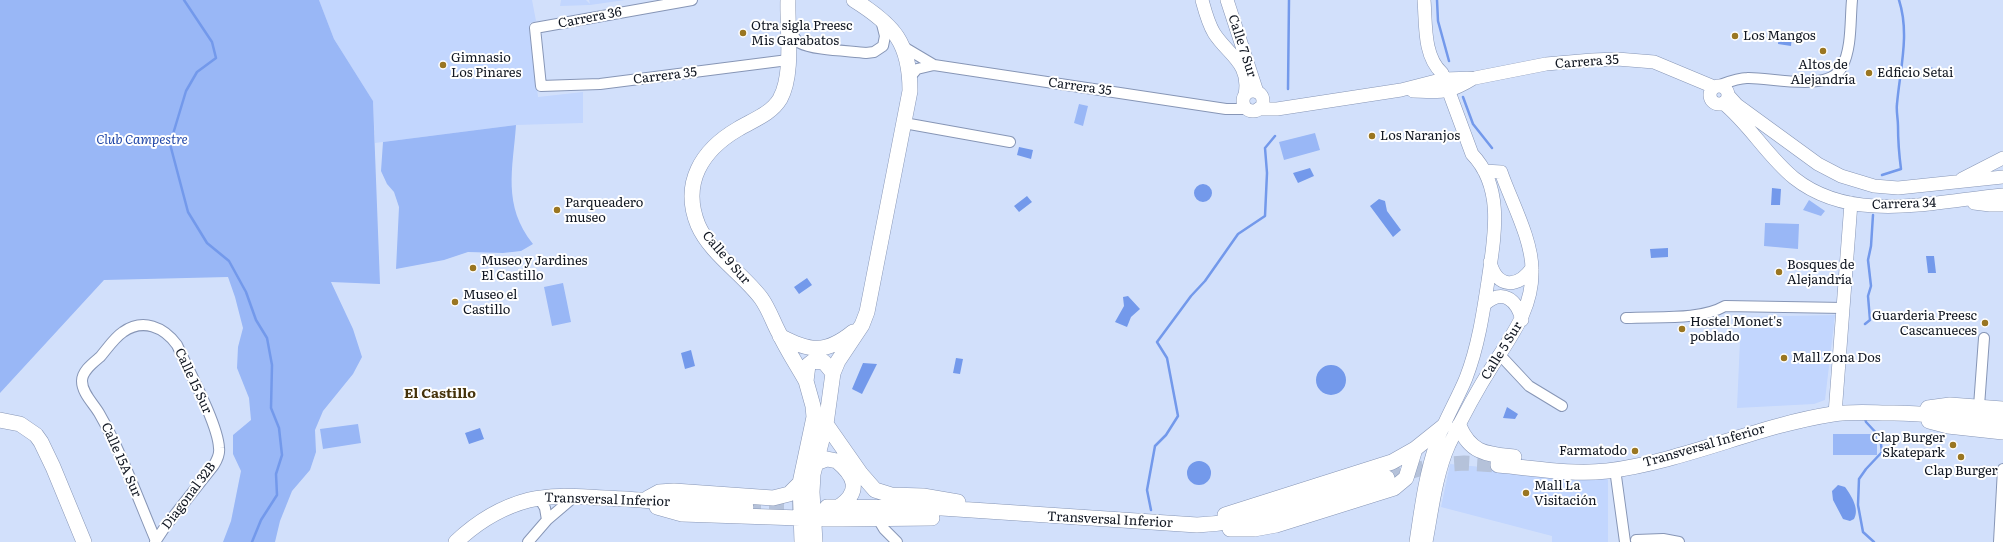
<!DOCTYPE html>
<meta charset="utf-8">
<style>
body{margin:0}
canvas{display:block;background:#d2e0fb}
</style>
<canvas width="2003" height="542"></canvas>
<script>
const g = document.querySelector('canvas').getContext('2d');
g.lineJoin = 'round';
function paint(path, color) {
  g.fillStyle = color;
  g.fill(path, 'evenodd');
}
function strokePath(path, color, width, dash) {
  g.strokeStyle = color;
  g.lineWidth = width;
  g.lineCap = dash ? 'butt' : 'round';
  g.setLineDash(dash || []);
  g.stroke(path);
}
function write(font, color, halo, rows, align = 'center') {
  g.font = font + ' Literata,serif';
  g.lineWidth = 4;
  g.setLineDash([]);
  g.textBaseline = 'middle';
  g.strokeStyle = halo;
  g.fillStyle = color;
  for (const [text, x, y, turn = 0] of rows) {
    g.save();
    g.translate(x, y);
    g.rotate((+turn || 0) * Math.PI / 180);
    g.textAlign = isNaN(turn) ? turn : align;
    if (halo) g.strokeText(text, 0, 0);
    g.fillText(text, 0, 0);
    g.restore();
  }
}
paint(new Path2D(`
 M319,0H532L536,21L530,23L538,97L583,92V123L516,125L375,143L373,101L334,39Z
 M561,0H586L590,4L589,0H625L590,5L560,6Z
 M1835,315L1825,400L1814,404L1737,408L1741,317Z
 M1450,464L1608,479V542H1552V536L1441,507Z`), '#c2d6fe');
paint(new Path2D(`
 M0,0H319L334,39L373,101L380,284L331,282L353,329L362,357L353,374L323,411L315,430L316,452L310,470L292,491L280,521L275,542H223L231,521L241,471L233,454V435L251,420L249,398L237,368L238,347L243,328L235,297L228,277L104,280L0,393Z
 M1079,104L1088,106L1083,126L1074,123Z
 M516,125C513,169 502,205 533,244L521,251L503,253L468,252L444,260L396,269L399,207L394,192L387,184L381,171L383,142Z
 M1315,133L1320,150L1284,160L1279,142Z
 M1809,200L1825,211L1821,216L1803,210Z
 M1765,223L1799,224L1798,249L1764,246Z
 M563,283L571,322L552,326L544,287Z
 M358,424L361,443L323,449L320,429Z
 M1833,434H1877V455H1833Z`), '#99b7f6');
paint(new Path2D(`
 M1779,35L1792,37L1791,46L1778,44Z
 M1930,67L1944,71L1943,79L1928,75Z
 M1019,147L1033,150L1031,159L1017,155Z
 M1310,168L1314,176L1298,183L1293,173Z
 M1194 193a9 9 0 1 1 18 0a9 9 0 1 1-18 0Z
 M1772,188L1781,189L1780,205H1771Z
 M1027,196L1032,202L1019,212L1014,206Z
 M1379,199L1385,201L1387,211L1401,230L1393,237L1370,206Z
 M1668,248V257L1651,258L1650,249Z
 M1926,256H1934L1936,273H1928Z
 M807,278L812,285L799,294L794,287Z
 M1128,296L1140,309L1131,317L1127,327L1115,322L1124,306L1123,297Z
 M691,350L695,366L685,369L681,353Z
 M956,358L963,359L960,374L953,373Z
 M863,363L877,364L862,394L852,389Z
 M1316 380a15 15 0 1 1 30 0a15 15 0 1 1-30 0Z
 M1507,407L1518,414L1515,419L1503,418Z
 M480,428L484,439L469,444L465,433Z
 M1187 473a12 12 0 1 1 24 0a12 12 0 1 1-24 0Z
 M1838,485L1845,487C1851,495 1860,509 1854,519L1850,521L1843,519L1833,500L1832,491Z`), '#7399eb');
strokePath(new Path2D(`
 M184,0L212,42L216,58L197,72L186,91L170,144L188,212L207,243L229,261L246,292L256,320L267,338L272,365L271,408L279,428L282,455L276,474L277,495L261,520L252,542
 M1437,0L1438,21L1449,61
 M1288,89L1289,0
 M1463,97L1473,124L1492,148
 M1882,175L1901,169C1899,154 1898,140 1898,126C1898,118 1896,111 1897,104C1900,69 1910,34 1899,0
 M1865,324L1870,320L1868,296L1871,286L1868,260L1871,246L1873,215
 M1865,418L1866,422L1880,437L1882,452L1866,469L1859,479L1858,505L1863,532L1874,542
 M1151,510L1147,490L1155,446L1166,435L1178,416L1167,358L1157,342L1191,296L1205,281L1238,234L1265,216L1267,173L1265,148L1275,136`), '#7399eb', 2.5);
strokePath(new Path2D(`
 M1387,478L1434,465L1464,463L1498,465
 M746,507H814`), '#b5c2da', 15, [15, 8]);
const minor = new Path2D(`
 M692,0L535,28L541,86L600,84L788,60
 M789,28C792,34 795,40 800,43C812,50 851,51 866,53L874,52L883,46L885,36L881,20
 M902,46L934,65
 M910,77L917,69L934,65L1226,109H1248
 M1720,85C1728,82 1738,78 1747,78C1771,77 1829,93 1842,67C1852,48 1850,21 1852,0
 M904,123L1010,142
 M1626,318C1656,316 1699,321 1725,306L1844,308
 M1500,355L1529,386L1562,406
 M1979,406L1984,338
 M1615,469L1625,542
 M539,498L545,508L547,520
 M878,519L884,529L897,542
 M1636,540L1663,539L1679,542
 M155,542L165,527L214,465C217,460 220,454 219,448C218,424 188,369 177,345C164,327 143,318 123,332C114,338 107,349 100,357C93,363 82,371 82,381C82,393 93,403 99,413C122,453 138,499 156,541
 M528,542L547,520L574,497
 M1999,542L2003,469`);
const tertiary = new Path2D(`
 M1202,0C1205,11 1208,23 1214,33C1228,55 1251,63 1245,95
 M1227,0L1257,92
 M1710 95a9 9 0 1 1 18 0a9 9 0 1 1-18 0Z
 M1413,91C1443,92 1448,94 1474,78
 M1243 101a10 10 0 1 1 20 0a10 10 0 1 1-20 0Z
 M1728,95L1737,105L1818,164L1841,176L1874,186L1898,188L2003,177
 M1723,103C1750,125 1767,156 1794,178C1853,225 1935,201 2003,195
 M1258,109H1277L1401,90L1444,79L1475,78L1546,64L1592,60L1617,59L1654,62L1714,87
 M1962,179L2003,158
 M1974,203L1990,205H2003
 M1490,262C1497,289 1518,288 1532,268
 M1485,304C1503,288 1517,300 1522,320
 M1835,414L1851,203
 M1416,542C1421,509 1425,476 1436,444C1444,421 1457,400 1466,378C1478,347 1483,314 1488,281C1494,239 1505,188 1472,154L1442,73C1423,56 1426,23 1424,0
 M1426,542C1432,510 1436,474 1449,445C1462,418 1477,390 1493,365C1512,335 1533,308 1532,270C1532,239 1511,201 1501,172L1484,171`);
const secondary = new Path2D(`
 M788,0C787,28 794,74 780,99C771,114 753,120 738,129C702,150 681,183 698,225C710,253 743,274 761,298C769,309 773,322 779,333C787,350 797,365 806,381L813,406L814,417L800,483L802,542
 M780,336C810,352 826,354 853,332
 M806,381L808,365L813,361L824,362L833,373
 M1928,408L1950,405L2003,409
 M0,420L20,424L36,435L41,442L53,467L84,542
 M1929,421L1948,426L2003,432
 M826,424L861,474L875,490L891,495L923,496L958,502
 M1459,426C1471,454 1487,454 1514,457
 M816,463L827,459L837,461C855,476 861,491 840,506
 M1498,465C1534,468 1571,475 1607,471C1685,461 1756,426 1833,414C1853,411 1874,413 1894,413C1931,414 1967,417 2003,420
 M648,498L659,492L674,491L773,498L789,494L800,483
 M657,507L682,514L800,518
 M827,507L942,508L1197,525C1263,522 1325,498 1387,478
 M1225,515L1392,462L1415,449L1445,425
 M814,516L823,519H843L932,518
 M1230,529H1254L1276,525L1394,488L1406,478L1415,449
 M456,542C477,522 502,507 529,500C554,494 580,497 605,498C652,500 699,505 746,507
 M815,542L812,492L813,474L826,424L833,373L838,361L862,325L867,312L910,91C910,43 894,25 854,0`);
strokePath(minor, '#8796b6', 12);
strokePath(tertiary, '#8796b6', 14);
strokePath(secondary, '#8796b6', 16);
strokePath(minor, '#fff', 10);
strokePath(tertiary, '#fff', 13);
strokePath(secondary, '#fff', 15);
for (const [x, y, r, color] of [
 [743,33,4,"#9a7621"],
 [1735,36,4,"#9a7621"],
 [1823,51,4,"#9a7621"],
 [443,65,4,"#9a7621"],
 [1869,73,4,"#9a7621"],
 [1372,136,4,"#9a7621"],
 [557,210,4,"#9a7621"],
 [473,268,4,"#9a7621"],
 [1779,272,4,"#9a7621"],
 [455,302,4,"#9a7621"],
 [1985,323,4,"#9a7621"],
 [1682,329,4,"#9a7621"],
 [1784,358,4,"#9a7621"],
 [1953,445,4,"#9a7621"],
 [1635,451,4,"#9a7621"],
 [1961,457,4,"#9a7621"],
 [1526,493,4,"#9a7621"]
]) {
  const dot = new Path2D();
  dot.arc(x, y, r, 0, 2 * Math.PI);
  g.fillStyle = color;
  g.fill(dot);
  strokePath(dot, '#fff', 1.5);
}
write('13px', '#101621', '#fff', [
 ["Carrera 36",590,18,-11],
 ["Calle 7 Sur",1242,46,72],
 ["Carrera 35",1587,62,-4],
 ["Carrera 35",665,76,-7],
 ["Carrera 35",1080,87,8],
 ["Carrera 34",1904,204,-2],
 ["Calle 9 Sur",726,258,49],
 ["Calle 5 Sur",1502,351,-58],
 ["Calle 15 Sur",193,381,65],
 ["Transversal Inferior",1704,446,-16],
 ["Calle 15A Sur",121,460,66],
 ["Diagonal 32B",189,496,-53],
 ["Transversal Inferior",607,500,2],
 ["Transversal Inferior",1110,520,3]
]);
write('13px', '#101621', '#fff', [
 ["Otra sigla Preesc",751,26],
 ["Mis Garabatos",751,41],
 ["Los Mangos",1743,36],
 ["Gimnasio",451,58],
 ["Los Pinares",451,73],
 ["Altos de",1823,65,"center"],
 ["Alejandría",1823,80,"center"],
 ["Edficio Setai",1877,73],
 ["Los Naranjos",1380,136],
 ["Parqueadero",565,203],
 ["museo",565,218],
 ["Museo y Jardines",481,261],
 ["El Castillo",481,276],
 ["Bosques de",1787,265],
 ["Alejandría",1787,280],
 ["Museo el",463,295],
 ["Castillo",463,310],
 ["Guarderia Preesc",1977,316,"right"],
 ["Cascanueces",1977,331,"right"],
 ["Hostel Monet's",1690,322],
 ["poblado",1690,337],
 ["Mall Zona Dos",1792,358],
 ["Clap Burger",1945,438,"right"],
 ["Skatepark",1945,453,"right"],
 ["Farmatodo",1627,451,"right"],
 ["Clap Burger",1961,471,"center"],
 ["Mall La",1534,486],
 ["Visitación",1534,501]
], 'left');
write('italic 13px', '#244aa9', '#fff', [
 ["Club Campestre",142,140]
]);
write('bold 14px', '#45330b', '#fff', [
 ["El Castillo",440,394]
]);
</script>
